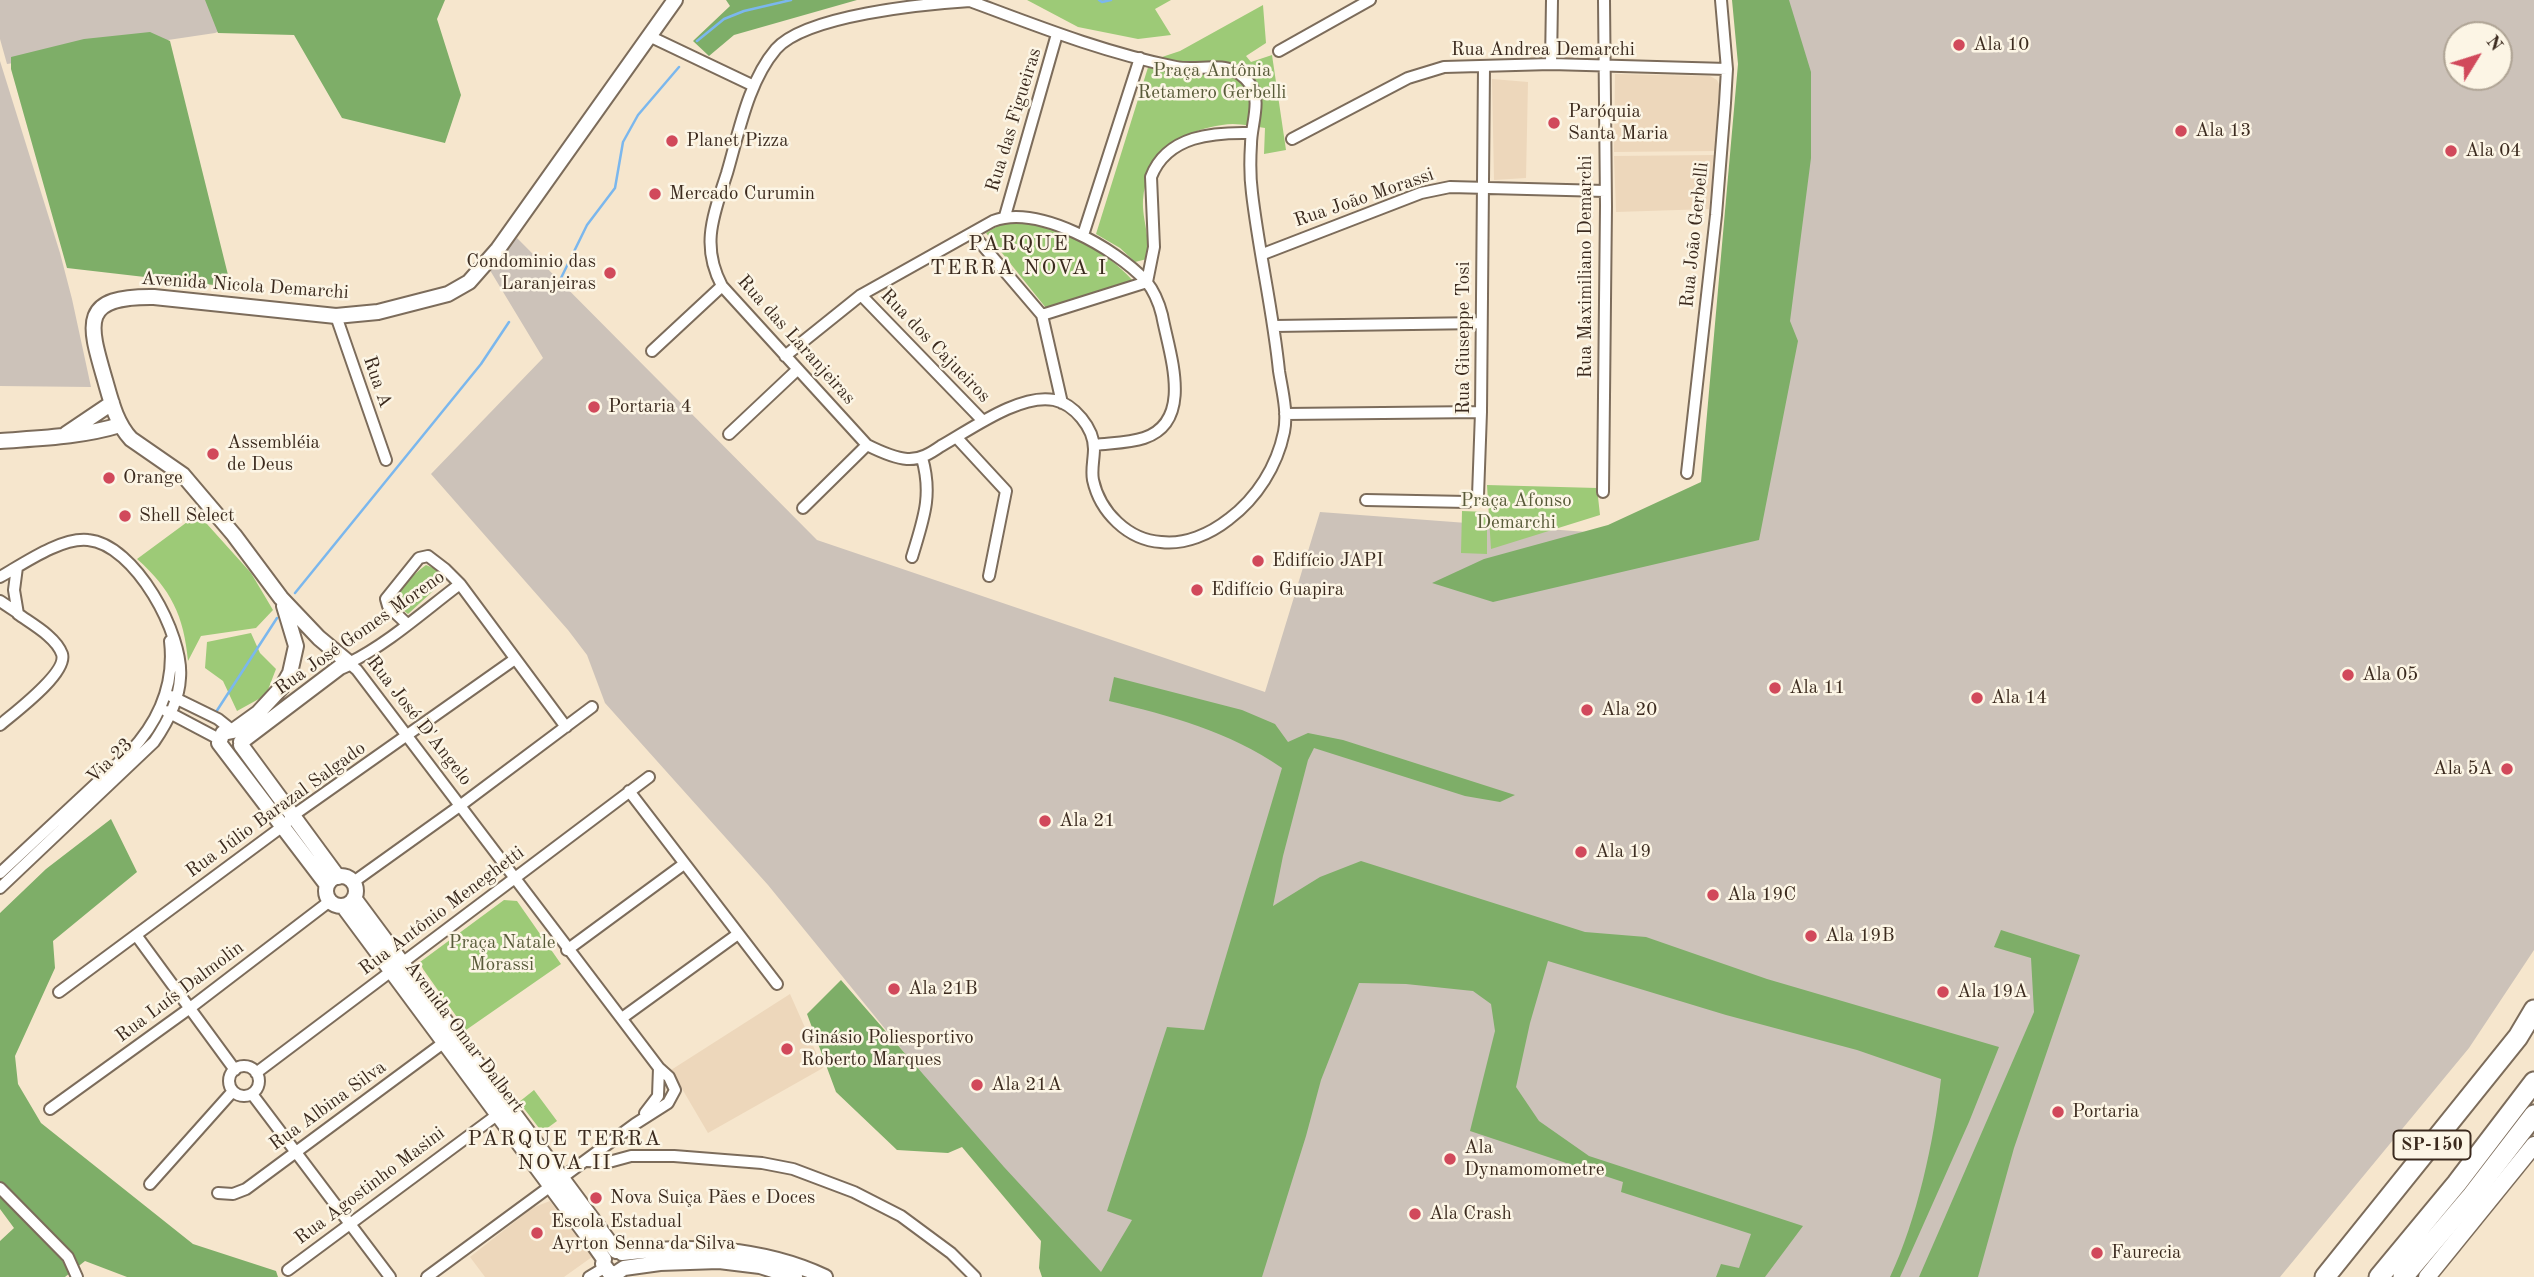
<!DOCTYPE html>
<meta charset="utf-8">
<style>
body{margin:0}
#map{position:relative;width:2534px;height:1277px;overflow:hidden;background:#f6e6cd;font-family:"Old Standard TT",serif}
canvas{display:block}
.north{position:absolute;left:2443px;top:21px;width:70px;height:70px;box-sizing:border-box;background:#fcf5e5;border:2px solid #afa495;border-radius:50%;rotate:52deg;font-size:19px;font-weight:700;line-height:28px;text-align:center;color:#3b2a1e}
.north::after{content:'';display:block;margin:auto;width:24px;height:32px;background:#d1495b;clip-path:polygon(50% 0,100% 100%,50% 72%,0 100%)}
</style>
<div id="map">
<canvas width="2534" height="1277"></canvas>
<div class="north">N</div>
</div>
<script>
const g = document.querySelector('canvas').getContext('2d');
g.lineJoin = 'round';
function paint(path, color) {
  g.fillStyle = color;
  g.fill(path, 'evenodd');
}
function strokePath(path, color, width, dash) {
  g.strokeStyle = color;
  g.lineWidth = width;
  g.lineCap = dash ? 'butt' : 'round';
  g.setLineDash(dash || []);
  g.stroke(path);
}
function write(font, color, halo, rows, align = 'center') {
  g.font = font + ' "Old Standard TT",serif';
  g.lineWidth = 5;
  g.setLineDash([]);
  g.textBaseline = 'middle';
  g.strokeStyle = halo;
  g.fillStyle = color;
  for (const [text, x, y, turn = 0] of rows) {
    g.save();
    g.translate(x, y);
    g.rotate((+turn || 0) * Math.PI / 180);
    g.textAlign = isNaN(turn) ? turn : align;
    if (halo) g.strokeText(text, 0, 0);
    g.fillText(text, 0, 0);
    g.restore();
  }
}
paint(new Path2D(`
 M1615,74L1710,76L1717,80L1720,86L1716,151L1614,152Z
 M1492,79L1528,82L1526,178L1494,180Z
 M1716,155L1709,209L1616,212L1614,156Z
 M790,994L823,1068L708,1133L671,1070Z
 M550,1201L592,1257L564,1277H485L470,1257L532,1208Z`), '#edd7bb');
paint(new Path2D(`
 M0,0H289L290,2L215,33L7,64L0,39Z
 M1749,0H2534V950L2469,1048L2280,1277H1087L768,885L605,703L587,655L568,630L431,474L543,358L488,267L517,238L817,540L1265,692L1320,512L1734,543ZM2457,35H2499V77H2457Z
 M0,61L60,253L72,299L91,387L0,386Z`), '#ccc2b9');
paint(new Path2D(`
 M1027,0H1171L1155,9L1171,35L1138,39L1078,27Z
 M1263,5L1266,43L1246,56L1251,62L1272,55L1286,150L1264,154L1265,128C1251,126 1236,122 1222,125C1181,130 1146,157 1143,200C1142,221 1151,237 1147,259L1135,262L1120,248L1096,234L1150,61L1180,51Z
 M1011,218C1054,227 1104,247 1133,281L1125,286L1046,308L986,233Z
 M1487,485L1597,488L1600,515L1491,549Z
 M1462,511L1487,512V554L1461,553Z
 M198,514L251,573L273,610L256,628L201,636L188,661C184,616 171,589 137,559Z
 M426,565L438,570L445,580L408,614L397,605C398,588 414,574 426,565Z
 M251,633L260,653L276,669L266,695L237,711L223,681L205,668L207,642Z
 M504,900L517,901L561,964L466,1030L423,969L420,962Z
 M534,1090L557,1121L542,1132L519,1102Z`), '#9dca77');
paint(new Path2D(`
 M205,0H445L437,19L461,95L445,143L342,118L294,35L218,33Z
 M726,0H857L734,35L709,56L693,41L730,6Z
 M1732,0H1789L1811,72V158L1790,321L1798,341L1759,540L1493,602L1432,583L1484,559L1608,525L1701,482L1738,64Z
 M150,32L170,41L231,287L67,268L11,69V57L84,39Z
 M1114,677L1242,710L1275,724L1288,742L1308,733L1343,740L1515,795L1500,802L1465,796L1314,748L1308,760L1283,856L1273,906L1320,877L1361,861L1585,932L1646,937L1767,979L1999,1047L1969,1122L1900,1277H1890C1917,1220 1934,1141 1941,1079L1857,1050L1726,1015L1548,961L1530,1023L1516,1087L1539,1121L1589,1156L1803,1226L1765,1277H1716L1721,1264L1739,1268L1751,1234L1621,1192L1623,1182L1470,1131L1495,1031L1491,1004L1473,991L1406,984L1359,983L1321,1080L1306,1136L1262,1277H1042L1039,1268L1041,1241L962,1147L948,1153L897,1150L836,1092L807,1014L841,980L1004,1167L1101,1272L1132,1220L1107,1211L1167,1027L1204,1030L1282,768C1228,731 1171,716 1109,701Z
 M111,819L137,872L53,941L55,968L15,1056L18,1084L41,1123L193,1244L276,1271L278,1277H127L85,1261L65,1277H0V1241L14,1228L0,1209V913L46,869Z
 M2001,930L2080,955L2014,1148L1978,1277H1919L2034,1012L2031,958L1994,947Z`), '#7eae68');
strokePath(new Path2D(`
 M1099,0L1102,2L1111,0
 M697,41L724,19L744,11L791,0
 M561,278L587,225L615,188L623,142L638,115L679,67
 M295,593L481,364L509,322
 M216,712L277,618`), '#7bb7ed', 2.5);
const minor = new Path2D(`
 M970,1C1037,26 1105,53 1176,67C1203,72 1230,57 1250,84C1262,100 1251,125 1251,144C1250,160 1250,178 1252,193C1259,253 1273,311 1279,371C1282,390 1288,412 1284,432C1277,466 1257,498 1229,519C1210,534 1185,545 1161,542C1128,540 1100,512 1093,480C1091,470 1094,459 1094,449C1094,428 1074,404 1054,400C1020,393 970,430 941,446C931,453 920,460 907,459C894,458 879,451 867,445L722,286C700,245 714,214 727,173C739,132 748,82 776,49C806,15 924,4 970,1Z
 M649,36L754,86
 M1279,51L1370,0
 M1551,64L1552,0
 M1292,139L1408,78L1444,67L1551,64L1727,69
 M1005,216L1057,34
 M972,233L1042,315L1062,403
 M1083,235L1140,58
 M1263,254L1421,193L1450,187L1605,191
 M1147,282L1154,247L1151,177C1167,135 1214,132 1252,133
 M861,295L983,421
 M1042,315L1147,282
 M336,316L386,460
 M1274,326L1481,323
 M652,351L722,286
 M785,356L861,295L993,221C1038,204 1115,248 1146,281C1154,291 1159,303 1162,315C1169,353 1195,421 1144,438C1129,443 1110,443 1095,445
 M1285,414L1481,412
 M729,434L797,370
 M957,438L1006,491L989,576
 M1687,473L1716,215L1725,103L1727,69L1721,0
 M1603,492L1606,206L1604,0
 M1366,500L1467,502L1478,496L1481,412L1484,67
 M803,508L867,445
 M912,557C923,520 933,496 922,458
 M0,577C23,564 61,537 88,540C135,544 184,635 180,678C179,701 167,723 154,742L0,888
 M0,601L18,613
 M407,624L388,606L386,599L419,558L428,556L445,569L460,584
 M171,696L218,719L233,731
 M166,711L219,739
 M0,725C14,713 68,673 62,654C56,637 32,624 18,614L14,590L17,567
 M629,791L777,984
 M0,873L130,752C159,721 175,684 170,641
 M352,883L461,805L592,707
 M136,935L235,1070
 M567,950L684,864
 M59,992L283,826L298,812L515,659
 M622,1018L738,934
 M229 1081a15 15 0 1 1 30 0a15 15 0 1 1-30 0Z
 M256,1073L649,777
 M252,1094L390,1277
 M50,1109L190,1008L330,901
 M645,1113L658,1096L659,1068
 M587,1161L609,1162L631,1156H674L762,1163L793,1169L854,1192L901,1216L951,1253L975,1277
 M150,1184L233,1091
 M0,1188L68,1257L77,1277
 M218,1193L233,1194L246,1189L450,1038
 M288,1270L501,1112
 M427,1277L635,1124L668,1103L675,1090L669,1077L659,1068L357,670L349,663C389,643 424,611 460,584L566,727
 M589,1277L604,1268`);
const tertiary = new Path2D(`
 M66,434L112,403
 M0,441C40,438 81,437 120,425
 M284,606L296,646L290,673L282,687L258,713L233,731L223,733L219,743L327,885
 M241,742L340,667L349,663L319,638L281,598L234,535L183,475L131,439C116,423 111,401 105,380C88,322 80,296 154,297L336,316L378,312L448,294L469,282L498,249L675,0
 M241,745L338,877
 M326 891a15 15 0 1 1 30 0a15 15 0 1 1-30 0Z
 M354,898L616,1251
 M343,906L592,1242L604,1259L603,1264L609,1272L615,1274L624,1268L660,1263L719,1261L760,1266L795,1277
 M622,1253C691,1245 761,1247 825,1277`);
const secondary = new Path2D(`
 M2427,1277L2534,1145`);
const motorway = new Path2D(`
 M2325,1277L2518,1037L2534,1010
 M2379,1277L2457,1183L2534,1082
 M2403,1277L2471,1197L2534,1115`);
strokePath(minor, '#7c6c5b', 14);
strokePath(tertiary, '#7c6c5b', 18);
strokePath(secondary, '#7c6c5b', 19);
strokePath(motorway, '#7c6c5b', 23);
strokePath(minor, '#fff', 10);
strokePath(tertiary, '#fff', 14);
strokePath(secondary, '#fff', 16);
strokePath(motorway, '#fff', 19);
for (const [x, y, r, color] of [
 [1959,45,7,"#d1495b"],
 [1554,123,7,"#d1495b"],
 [2181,131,7,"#d1495b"],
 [672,141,7,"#d1495b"],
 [2451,151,7,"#d1495b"],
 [655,194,7,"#d1495b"],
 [610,273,7,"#d1495b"],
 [594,407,7,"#d1495b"],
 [213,454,7,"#d1495b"],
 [109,478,7,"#d1495b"],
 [125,516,7,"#d1495b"],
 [1258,561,7,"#d1495b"],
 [1197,590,7,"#d1495b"],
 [2348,675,7,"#d1495b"],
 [1775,688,7,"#d1495b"],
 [1977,698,7,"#d1495b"],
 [1587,710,7,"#d1495b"],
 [2507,769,7,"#d1495b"],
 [1045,821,7,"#d1495b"],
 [1581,852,7,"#d1495b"],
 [1713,895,7,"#d1495b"],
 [1811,936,7,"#d1495b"],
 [894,989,7,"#d1495b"],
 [1943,992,7,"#d1495b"],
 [787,1049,7,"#d1495b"],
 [977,1085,7,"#d1495b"],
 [2058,1112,7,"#d1495b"],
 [1450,1159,7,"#d1495b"],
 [596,1198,7,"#d1495b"],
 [1415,1214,7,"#d1495b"],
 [537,1233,7,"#d1495b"],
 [2097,1253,7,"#d1495b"]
]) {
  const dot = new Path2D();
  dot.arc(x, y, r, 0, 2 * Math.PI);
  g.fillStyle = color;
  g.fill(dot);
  strokePath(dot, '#fcf5e5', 2.5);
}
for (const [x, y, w] of [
 [2432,1145,77]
]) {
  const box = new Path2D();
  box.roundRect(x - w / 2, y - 14.5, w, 29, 5);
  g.fillStyle = '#fcf5e5';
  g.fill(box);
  strokePath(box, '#3b2a1e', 2);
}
write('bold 18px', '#3b2a1e', null, [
 ["SP-150",2432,1145]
]);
write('19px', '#3b2a1e', '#fcf5e5', [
 ["Ala 10",1973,45],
 ["Paróquia",1568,112],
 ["Santa Maria",1568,134],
 ["Ala 13",2195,131],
 ["Planet Pizza",686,141],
 ["Ala 04",2465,151],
 ["Mercado Curumin",669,194],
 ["Condominio das",596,262,"right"],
 ["Laranjeiras",596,284,"right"],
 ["Portaria 4",608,407],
 ["Assembléia",227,443],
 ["de Deus",227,465],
 ["Orange",123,478],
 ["Shell Select",139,516],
 ["Edifício JAPI",1272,561],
 ["Edifício Guapira",1211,590],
 ["Ala 05",2362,675],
 ["Ala 11",1789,688],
 ["Ala 14",1991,698],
 ["Ala 20",1601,710],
 ["Ala 5A",2493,769,"right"],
 ["Ala 21",1059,821],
 ["Ala 19",1595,852],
 ["Ala 19C",1727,895],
 ["Ala 19B",1825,936],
 ["Ala 21B",908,989],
 ["Ala 19A",1957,992],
 ["Ginásio Poliesportivo",801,1038],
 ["Roberto Marques",801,1060],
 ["Ala 21A",991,1085],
 ["Portaria",2072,1112],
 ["Ala",1464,1148],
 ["Dynamomometre",1464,1170],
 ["Nova Suiça Pães e Doces",610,1198],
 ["Ala Crash",1429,1214],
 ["Escola Estadual",551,1222],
 ["Ayrton Senna da Silva",551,1244],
 ["Faurecia",2111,1253]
], 'left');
write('19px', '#3b2a1e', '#fcf5e5', [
 ["Rua Andrea Demarchi",1543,50],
 ["Rua das Figueiras",1014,120,-73],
 ["Rua João Morassi",1364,198,-19],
 ["Rua João Gerbelli",1695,235,-84],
 ["Rua Maximiliano Demarchi",1586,267,-90],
 ["Avenida Nicola Demarchi",245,286,4],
 ["Rua Giuseppe Tosi",1464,338,-90],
 ["Rua das Laranjeiras",796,340,48],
 ["Rua dos Cajueiros",935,346,46],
 ["Rua A",377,382,71],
 ["Rua José Gomes Moreno",360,633,-35],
 ["Rua José D'Angelo",419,721,52],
 ["Via 23",110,761,-44],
 ["Rua Júlio Barazal Salgado",276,810,-36],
 ["Rua Antônio Meneghetti",442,911,-37],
 ["Rua Luís Dalmolin",180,992,-37],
 ["Avenida Omar Dalbert",464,1037,53],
 ["Rua Albina Silva",328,1106,-36],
 ["Rua Agostinho Masini",370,1186,-37]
]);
write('19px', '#585a39', '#fcf5e5', [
 ["Praça Antônia",1212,71],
 ["Retamero Gerbelli",1212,93],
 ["Praça Afonso",1516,501],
 ["Demarchi",1516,523],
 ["Praça Natale",502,943],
 ["Morassi",502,965]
]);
g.letterSpacing = '2px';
write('21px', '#3b2a1e', '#fcf5e5', [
 ["PARQUE",1019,244],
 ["TERRA NOVA I",1019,268],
 ["PARQUE TERRA",565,1139],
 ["NOVA II",565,1163]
]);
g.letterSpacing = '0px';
</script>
